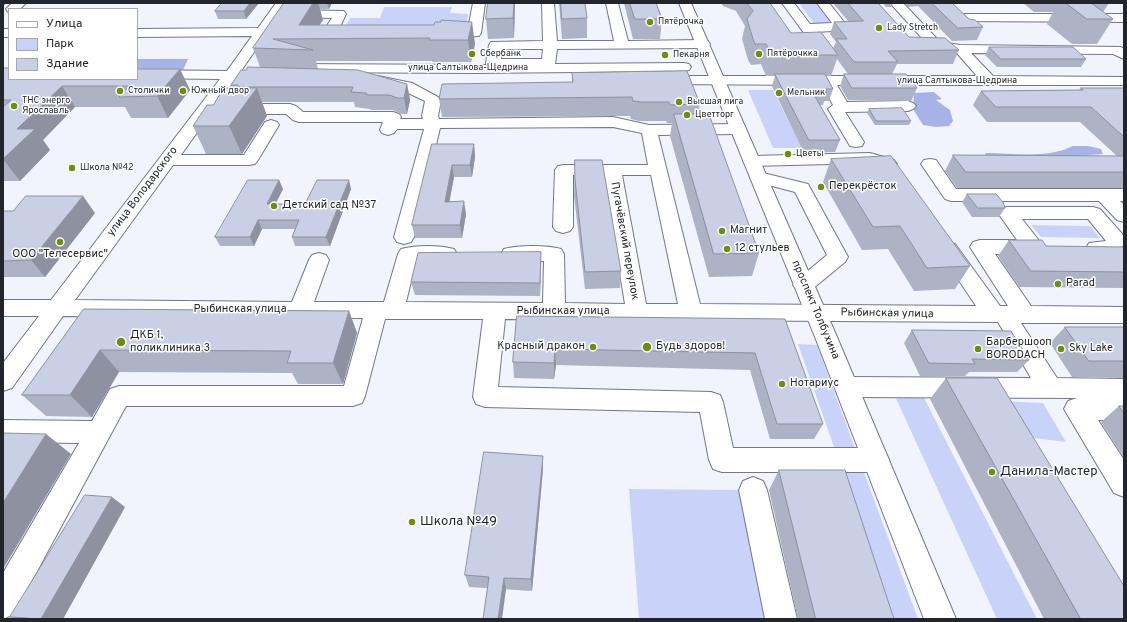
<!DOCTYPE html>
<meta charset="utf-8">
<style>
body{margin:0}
#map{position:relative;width:1127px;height:622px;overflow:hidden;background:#f1f4fc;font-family:Overpass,sans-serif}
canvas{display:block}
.frame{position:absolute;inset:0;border:4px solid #23252d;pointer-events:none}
.legend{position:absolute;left:8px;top:8px;width:130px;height:72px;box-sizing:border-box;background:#fff;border:1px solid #a7a8ab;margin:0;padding:5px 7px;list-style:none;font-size:12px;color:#23252d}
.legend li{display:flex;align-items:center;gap:8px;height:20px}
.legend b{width:20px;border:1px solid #a7a8ab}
</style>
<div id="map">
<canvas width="1127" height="622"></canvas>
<div class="frame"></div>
<ul class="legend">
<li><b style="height:5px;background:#fff"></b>Улица</li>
<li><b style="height:11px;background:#c9d3fa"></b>Парк</li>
<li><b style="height:11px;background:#c9cfe4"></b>Здание</li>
</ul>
</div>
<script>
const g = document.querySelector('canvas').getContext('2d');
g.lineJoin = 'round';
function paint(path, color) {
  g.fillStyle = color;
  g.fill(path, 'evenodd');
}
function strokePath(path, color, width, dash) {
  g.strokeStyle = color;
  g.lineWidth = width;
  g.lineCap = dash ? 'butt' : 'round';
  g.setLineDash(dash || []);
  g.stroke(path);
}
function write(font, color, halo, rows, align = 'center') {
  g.font = font + ' Overpass,sans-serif';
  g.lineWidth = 3;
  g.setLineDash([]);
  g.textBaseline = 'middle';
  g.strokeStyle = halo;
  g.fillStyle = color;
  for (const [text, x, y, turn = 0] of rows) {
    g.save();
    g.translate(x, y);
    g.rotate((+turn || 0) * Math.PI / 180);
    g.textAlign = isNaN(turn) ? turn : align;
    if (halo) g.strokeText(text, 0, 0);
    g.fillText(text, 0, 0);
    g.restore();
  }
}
paint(new Path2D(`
 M799,3H817L833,24H814Z
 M384,7H452L450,13L468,14L466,29L341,37L350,18H380Z
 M748,90H773L802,148H773Z
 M1031,225L1090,226L1100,238L1041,237Z
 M798,344L817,345L918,619H894Z
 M894,394H922L1037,619H997Z
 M1001,401L1043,403L1066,442L1025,437Z
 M629,489L741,490L767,619H639Z`), '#c9d3fa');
paint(new Path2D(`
 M137,59H188L183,70H137Z
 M934,92L942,99L936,100L950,110L953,121L949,126L936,127L923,125L913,109L914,93Z
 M1073,146H1088L1101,149L1103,154L980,162L986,153C1014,153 1047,159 1073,146Z`), '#a7b3e7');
const minor = new Path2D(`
 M12,3H26L20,9H9V12H8L6,9Z
 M276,3H288L241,71L247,72L249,75L247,78L235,79L181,155H244L265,122L271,120L277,122L279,125L258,160L255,164L249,165H173L75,300L292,302L309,260L312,255L319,253L326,255L329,260L314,302H384L398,254L401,249C416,245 439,245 454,249L457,254L454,259L447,261H416L406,302L543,303L544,261H511L504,259L501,254L504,249C518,245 547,245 561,249L564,254L565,303L625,304L604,175H573V227L570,231L563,233L556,231L553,227L555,170L558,166L564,165H648L642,133L613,127L440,128L414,237L411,242L404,244L397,242L394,237L424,129H397L394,133L388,135L382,133L380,130L383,122H299L293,120L286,114H235L229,112L227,109L229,106L235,104H290L296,106L303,112H393L399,114L401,117L400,119H423L422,116L425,101L402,90L373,83L371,80L373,77L378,76L412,83L438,97L441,100L438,116L439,119L613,117L649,125L738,124L744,126L746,129L744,132L738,134L658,135L700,304L976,306L938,249L941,244L948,242L955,244L1000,306H1008L970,247L973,242L980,240H1017L998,213L1000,209L1007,207H1093L1100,209L1124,236V254L1096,255L1089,253L1086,248L1089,243L1106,241L1088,219H1022L1044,247L1041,252L1034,254H995L1031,306L1124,307V323H1021L1057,378L1124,379V420H1098L1124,460V497L1114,493L1064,409L1068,401L1077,398L847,397L838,394L835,387L838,380L847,377L1031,378L998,322L505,319L498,387L711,392L720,395L723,402L733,448H876L885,451L889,460L885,469L876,472H722L713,469L709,460L700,412L485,407L476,404L473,397L483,319H385L365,396L362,403L353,406H126L14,614L3,619V573L79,443L3,442V420L92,421L110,389L119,386H344L363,318L63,316L12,388L3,391V363L39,316H3V300H51L220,79L137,78V70L227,71L252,36L137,37V29L258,28ZM622,175H651L678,304H646Z
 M473,3H485L481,33L479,36L443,38L438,37L436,34L438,31L468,29Z
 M542,3H554L557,41H614L606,3H618L628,41L703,40L708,41L710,44L708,47L703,48L557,49L555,64L684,63L689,64L691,67L689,70L684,71L475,73L288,72L283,71L281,68L283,65L288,64L487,65L486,63L489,45L491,42L543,41ZM502,49H543L542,59H501Z
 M782,3H794L810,24L832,23L817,3H829L848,27L847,30L816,32L835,56L833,59L828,60L823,59Z
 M890,3H903L940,42L960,45L1121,47L1124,49V59L1113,54L971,53L993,76L1124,77V85H837L847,102L908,101L913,103L916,106L913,109L908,111L845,112L864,142L862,146L856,147L850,146L828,109L833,105L822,85L661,84L656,83L654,80L656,77L661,76H977L956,52L931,48Z
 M291,10L344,11L346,14L338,31L358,35L360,38L358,41C347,43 337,39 327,36L324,30L332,18L287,17L285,14L287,11Z
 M958,14H1124V22L954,21L952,18L954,15Z
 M3,29H9V37H3Z
 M870,153L894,160L897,164L894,168L888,169L869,163L752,166L746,165L743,161L746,157L752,156Z
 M930,159L936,160L956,189H1124V201H1120L1124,205V222L1117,220L1099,201H951L945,199L921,164L924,160Z
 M759,172L808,184L848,257L845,262L811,290L804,293L797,290L793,285L797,280L827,255L795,192L753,181L750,177L753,173Z
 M753,477L763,481L767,490L797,619H765L739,490L743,481Z`);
const major = new Path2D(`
 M679,3H691L837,337L956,619H924L815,337Z`);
strokePath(minor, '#72778a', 2);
strokePath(major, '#72778a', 2);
paint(minor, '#fff');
paint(major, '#fff');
paint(new Path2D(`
 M222,3H259L246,19H218L215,11Z
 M284,3H332L329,9H320L323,20L319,25H434L435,22L475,44L471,62H433L432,61H316L318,69L407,84L410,100L407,114H401L393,110H371L370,109L355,107L354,102H262L267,116L242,154H206L193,126L213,105L232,88L231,85L246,70L260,67L253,48Z
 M515,3L514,38L488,39L486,19Z
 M559,3H585L587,18V38L562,39Z
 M624,3H656L662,19L660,39H633Z
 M721,3H770L791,33L833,48L836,42L830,34L834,22L848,21L833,3H878L909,37L959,50L953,64H897L892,74L917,88L911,101L848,100L840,86L844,74H848L837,59L831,76H826L833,89L829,101H824L823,105H820L840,140L835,152L804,153L772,86L775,76H766L761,64L751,65L748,60L742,39L745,26L736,11L723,6Z
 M883,3H893L891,7H886Z
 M905,3H952L969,19L983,27L977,40L952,41L918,6L908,7Z
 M1023,3H1109L1103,12L1113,19L1097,44H1072L1047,24L1053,12H1034Z
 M989,47L1086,59L1081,67H997L985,55Z
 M3,68L137,79L190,90L168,118H131L125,107H75L43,140L50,150L20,181H3Z
 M572,73L700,104L698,114L759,253L752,276L709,277L670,136L672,123H667L666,121H639L631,119L630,116L442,117L439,99L572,82Z
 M1081,88H1124V188H957L945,171L953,155L1117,156L1080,122H987L973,105L981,91L1079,90Z
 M869,109L911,121L909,125H875L867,113Z
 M432,144H474L475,157L472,177H454L449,202L466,214L462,238H415L412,225Z
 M831,159L970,266L955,289L914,291L888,249L862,250L823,182Z
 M575,160L621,271L620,288L585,289L574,196Z
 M279,180L283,189L275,204H305L351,189L330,246H295L292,237L295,229H262L254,246H220L215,237Z
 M967,194L1005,208L999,217H972L962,202Z
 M3,211L95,213L45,277H3Z
 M1009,240L1046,246L1121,247L1124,244V288L1019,287L998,256Z
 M541,252V265L540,296L415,295L411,282Z
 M84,309L349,311L357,333L343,384H298L292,373L119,372L92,417L46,416L22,395Z
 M517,316L785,319L823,424L814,439H770L750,370L556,365L554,379L514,378L513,362Z
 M1065,327H1124V378L1072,377L1050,343Z
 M912,330L1029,360L1017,372H969L965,376H920L904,343Z
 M946,378L1124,619H1044L930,399Z
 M1119,406H1124V458L1101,422Z
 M543,469L532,591L469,587L465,575Z
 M779,470L894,619H798L769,490Z
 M125,507L63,619H14L10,617Z`), '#adb2c4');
paint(new Path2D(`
 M3,3H7L3,6Z
 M250,3H259L246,19L244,11Z
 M313,3H318L323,20L311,38L299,25Z
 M327,3H332L329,9Z
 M514,3H515L514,38L513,18Z
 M472,22L475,44L471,62L468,40Z
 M180,69L190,90L168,118L157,96Z
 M407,84L410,100L407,114L404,98Z
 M62,86L75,107L43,140L50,150L20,181L3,159L17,129Z
 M257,88L267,116L242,154L229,126Z
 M474,144L475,157L472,177L470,165Z
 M452,165L454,177L447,215L445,202Z
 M279,180L283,189L271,213L267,204Z
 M349,180L351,189L330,246L326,237Z
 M83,196L95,213L45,277L31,260Z
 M464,201L466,214L462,238L460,225Z
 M258,220L262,229L254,246L250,237Z
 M541,252V265L540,296V283Z
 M349,311L357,333L343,384L333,363Z
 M555,349L556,365L554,379V363Z
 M100,350L119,372L92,417L70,395Z
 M46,434L71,454L15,549L3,569V503Z
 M543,456V469L532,591L531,579Z
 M112,497L125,507L63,619H41Z
 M504,578L506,589L502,619H498Z`), '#8d91a0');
const building = new Path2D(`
 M222,3H250L244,11H215Z
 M284,3H313L299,25H434L435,22H441V20L472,22L468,40H429L430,38L273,39L313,50L253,48Z
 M488,3H514L513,18L486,19Z
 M561,3H585L587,18L562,19Z
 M630,3H656L662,19H635Z
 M747,3H770L791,33L821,32L838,55H772L766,44H755L753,39L747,19L753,11Z
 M848,3H878L909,37L945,38L959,50L888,51L898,62H854L836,39H847L834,22L863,21Z
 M932,3H952L969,19L975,20L983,27L958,28Z
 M1066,3H1091L1113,19H1087Z
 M989,47H1073L1086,59H1001Z
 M248,67L358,70L407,84L404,98H398L389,95H367L366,93L351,92L353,87H237L238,85H231L241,70H246Z
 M3,68H9V79H137V69H180L157,96L119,97L129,86H62L17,129H35L3,159V107L11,100H3Z
 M687,71L700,104L670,105L669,102H641L633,101L632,97L439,99L442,84L573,82L572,73Z
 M775,74H825L833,89H825L827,92L813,93L840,140H809Z
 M844,74H906L917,88H852Z
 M224,88H257L229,126H193L207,105H213Z
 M1081,88H1124V137L1091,107H996L981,91L1083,90Z
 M902,108L911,121H876L869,109Z
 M674,114H709L759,253L714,254Z
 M432,144H474L470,165H452L445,202L464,201L460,225H412Z
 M953,155L1124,156V172H966Z
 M891,156L970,266L927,268L900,226L873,227L831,159Z
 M575,160H602L621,271L585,272L575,180Z
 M248,180H279L267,204H305L317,180H349L326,237H292L299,220H258L250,237H215Z
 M967,194H996L1003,202L1005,208H978Z
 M26,196H83L31,260L3,261V211H13Z
 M1009,240H1042L1046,246L1124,247V272L1031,271Z
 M541,252L540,283L411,282L418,253Z
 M84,309L349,311L333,363H287L291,351L100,350L70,395H22Z
 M517,316L785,319L823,424H777L755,353L555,349L554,363L513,362Z
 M1065,327H1124V361H1089Z
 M912,330L1011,331L1029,360L972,359L975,364L929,363Z
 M946,378H997L1124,586V619H1081Z
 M1119,406H1124V413Z
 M3,433L46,434L3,503Z
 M484,452L543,456L531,579L504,578L498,619H483L489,577L465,575Z
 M779,470H845L894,619H816Z
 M85,495L112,497L41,619L10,617Z`);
paint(building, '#c9cfe4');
strokePath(building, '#8d91a0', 1);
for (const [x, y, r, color] of [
 [650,22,4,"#6d8d0f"],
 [879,28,4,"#6d8d0f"],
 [472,54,4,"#6d8d0f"],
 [759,54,4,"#6d8d0f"],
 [665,55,4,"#6d8d0f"],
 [120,91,4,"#6d8d0f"],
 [183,91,4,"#6d8d0f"],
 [779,93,4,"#6d8d0f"],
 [679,102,4,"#6d8d0f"],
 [14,106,4,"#6d8d0f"],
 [687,115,4,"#6d8d0f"],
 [788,154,4,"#6d8d0f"],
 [72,168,4,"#6d8d0f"],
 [821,187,4,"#6d8d0f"],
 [274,206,4,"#6d8d0f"],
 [722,231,4,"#6d8d0f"],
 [60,242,4,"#6d8d0f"],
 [727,249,4,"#6d8d0f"],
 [1058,284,4,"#6d8d0f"],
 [121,342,5,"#6d8d0f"],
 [593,347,4,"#6d8d0f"],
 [647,347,5,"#6d8d0f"],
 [978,349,4,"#6d8d0f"],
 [1061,349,4,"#6d8d0f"],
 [782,384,4,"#6d8d0f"],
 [992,472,4,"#6d8d0f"],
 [412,522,4,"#6d8d0f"]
]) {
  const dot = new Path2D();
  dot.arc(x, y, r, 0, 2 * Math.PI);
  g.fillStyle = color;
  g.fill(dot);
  strokePath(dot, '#fff', 1.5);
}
write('9px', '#23252d', '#fff', [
 ["Пятёрочка",658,22],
 ["Lady Stretch",887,28],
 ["Сбербанк",480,54],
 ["Пятёрочкка",767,54],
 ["Пекарня",673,55],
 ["Столички",128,91],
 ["Южный двор",191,91],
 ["Мельник",787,93],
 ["ТНС энерго",22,101],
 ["Ярославль",22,111],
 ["Высшая лига",687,102],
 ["Цветторг",695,115],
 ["Цветы",796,154],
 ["Школа №42",80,168]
], 'left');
write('9px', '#23252d', '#fff', [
 ["улица Салтыкова-Щедрина",468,68],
 ["улица Салтыкова-Щедрина",957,81]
]);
write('11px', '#23252d', '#fff', [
 ["Перекрёсток",829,187],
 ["Детский сад №37",282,206],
 ["Магнит",730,231],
 ["12 стульев",735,249],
 ["ООО \"Телесервис\"",60,255,"center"],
 ["Parad",1066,284],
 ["ДКБ 1,",130,336],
 ["поликлиника 3",130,349],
 ["Барбершооп",986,343],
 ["BORODACH",986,356],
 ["Красный дракон",585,347,"right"],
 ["Будь здоров!",656,347],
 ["Sky Lake",1069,349],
 ["Нотариус",790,384]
], 'left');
write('11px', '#23252d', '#fff', [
 ["улица Володарского",143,192,-53],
 ["Пугачёвский переулок",624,241,80],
 ["Рыбинская улица",240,310],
 ["проспект Толбухина",815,310,67],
 ["Рыбинская улица",563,312],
 ["Рыбинская улица",887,314,1]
]);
write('13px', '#23252d', '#fff', [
 ["Данила-Мастер",1000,472],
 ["Школа №49",420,522]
], 'left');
</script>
